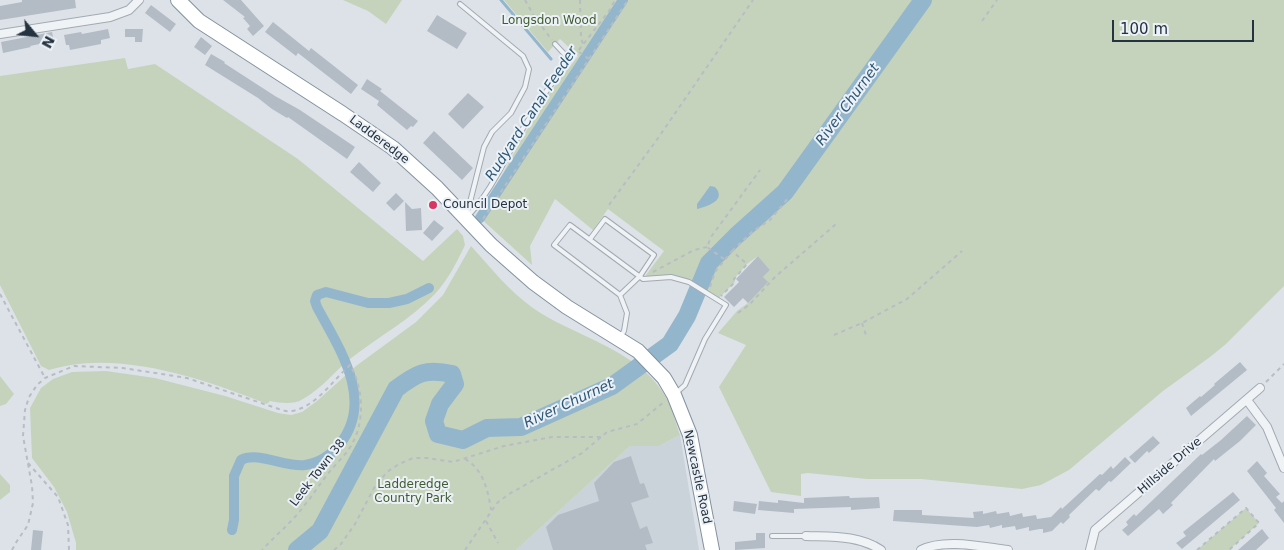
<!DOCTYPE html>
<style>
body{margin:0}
#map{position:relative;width:1284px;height:550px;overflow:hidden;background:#dde2e8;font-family:"DejaVu Sans",sans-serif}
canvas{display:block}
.north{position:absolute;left:10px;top:10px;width:50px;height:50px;-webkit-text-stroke:4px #ecf1f6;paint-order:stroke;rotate:118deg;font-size:14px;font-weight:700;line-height:20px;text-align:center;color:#253240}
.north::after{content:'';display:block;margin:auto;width:18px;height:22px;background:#253240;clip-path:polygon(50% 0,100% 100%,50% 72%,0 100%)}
.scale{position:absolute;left:1112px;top:20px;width:142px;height:22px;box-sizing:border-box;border:2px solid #253240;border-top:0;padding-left:6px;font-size:15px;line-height:18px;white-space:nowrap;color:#253240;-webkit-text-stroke:4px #ecf1f6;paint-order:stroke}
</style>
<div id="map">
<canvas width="1284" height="550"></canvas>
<div class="north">N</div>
<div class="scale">100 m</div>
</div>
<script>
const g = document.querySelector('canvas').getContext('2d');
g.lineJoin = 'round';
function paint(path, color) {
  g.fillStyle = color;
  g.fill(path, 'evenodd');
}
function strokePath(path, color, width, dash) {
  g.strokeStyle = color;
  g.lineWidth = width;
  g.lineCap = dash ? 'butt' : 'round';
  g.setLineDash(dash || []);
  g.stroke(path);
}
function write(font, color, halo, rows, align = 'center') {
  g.font = font + ' "DejaVu Sans",sans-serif';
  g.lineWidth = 4;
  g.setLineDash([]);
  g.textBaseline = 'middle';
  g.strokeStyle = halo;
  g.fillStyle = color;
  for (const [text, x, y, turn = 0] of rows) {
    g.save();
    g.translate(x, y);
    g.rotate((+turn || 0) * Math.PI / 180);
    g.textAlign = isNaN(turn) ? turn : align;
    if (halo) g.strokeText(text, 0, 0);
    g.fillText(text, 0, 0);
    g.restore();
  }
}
paint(new Path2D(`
 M680,435L699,550H516L630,446H659Z`), '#cad2da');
paint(new Path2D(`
 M343,0H402L386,24L368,11Z
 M504,0H1284V286L1226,344L1210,357L1163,391L1069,470L1041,485L1022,489L921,479H867L808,473L801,474V496L771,492L719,387L746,345L718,333L737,311L748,303L763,277L770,270L758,256L747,264L734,279L735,282L718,299L689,282L671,277L643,279L664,251L608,209L593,230L555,199L530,246L532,265L478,216C499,183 515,149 535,116C548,94 563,75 578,56L560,39L548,52Z
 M125,58L128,69L155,64L298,159L423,261L457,229L463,236L465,245C457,262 448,280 435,294C410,320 378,337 350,359C334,372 321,389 303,399C294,405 280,403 270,401L267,404C209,381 134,355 71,365C64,366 56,368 49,370L41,366L0,285V76Z
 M471,246C491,268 509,291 533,308C576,338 640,349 667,399C673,410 676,424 680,435L659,446H630L516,550H76V543L67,512L54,487L32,458L30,408L41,388L53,379L72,372L106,371L155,378L225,396L278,413L291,415L302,412L317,401L356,366L416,322L443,295Z
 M0,376L14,394L6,404L0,406Z
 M0,474L10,485V492L0,500Z
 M1246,508L1259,523L1229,550H1197Z`), '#c5d3bd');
paint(new Path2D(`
 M710,186L715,187C727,200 708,206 697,209V204Z`), '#94b6cc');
strokePath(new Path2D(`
 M501,0L551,59`), '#94b6cc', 3);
strokePath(new Path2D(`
 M480,218L623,0
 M232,530L234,520V476L241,460C258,451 286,468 305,465C319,463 331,455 340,444C375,400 339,348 317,307L315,301L317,295L326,292L368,303H389L407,299L429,288`), '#94b6cc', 10);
strokePath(new Path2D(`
 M297,550L320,531L396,389C417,373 426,368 452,374L455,384L440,404L434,421L438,434L463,440L487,428L521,427L612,386L670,344L687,316L709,263L736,236L785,192L923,0`), '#94b6cc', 18);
paint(new Path2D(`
 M22,0H75L76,8L0,20V6L22,2Z
 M223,0H241L264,26L253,36L247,29L250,26L243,18L245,17Z
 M151,5L176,24L170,32L145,13Z
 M437,15L467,33L457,49L427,31Z
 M273,22L309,51L311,48L358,85L351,94L298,53L296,56L265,32Z
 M108,29L110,38L101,40V44L70,50L69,45H66L64,35L81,32L82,34Z
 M125,29H143L142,42H135V37H125Z
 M52,32L54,41L30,46L31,47L3,53L1,42Z
 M201,37L212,46L205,55L194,47Z
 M211,54L225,62L224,63L275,96L300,110L355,147L347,159L288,117L287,118L272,109L258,98L205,65Z
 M367,79L382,89L380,91L418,121L413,127L411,126L407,130L377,105L379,101L361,89Z
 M468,93L484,107L463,129L448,114Z
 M434,131L473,168L462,180L423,143Z
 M359,162L381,183L373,192L350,172Z
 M396,193L404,201L394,211L386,203Z
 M405,202L412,209L421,208L422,230L406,231Z
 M434,220L444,228L432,241L423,233Z
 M758,256L770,270L763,277L768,282L748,303L743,298L734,307L724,297L739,282L736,279Z
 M1240,362L1247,370L1191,416L1186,408L1200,396L1201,397L1215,385L1214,384Z
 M1247,416L1256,425L1240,441L1215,461L1214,459L1171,503L1173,505L1163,514L1159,509L1128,536L1122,530L1128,525L1126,522L1134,514L1136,516L1201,454L1202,455L1221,440Z
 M1153,436L1160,443L1149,453L1147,451L1135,463L1129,457Z
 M631,456L640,484L644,483L649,497L631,503L640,529L647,526L653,543L645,545L647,550H553L546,527L558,515L599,501L594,483L614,462Z
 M1125,457L1131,463L1111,482L1109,481L1099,491L1096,489L1069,515L1070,517L1063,524L1061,522L1052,531L1043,533V529H1040L1029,531V527L1016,530L1015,526L1002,528V525L990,528L989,525L977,527L893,521L894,510H922V515L974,518L973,512L983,511V514L996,511L997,514L1009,512L1010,516L1022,513L1023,517L1036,515L1037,519L1051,517L1061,507L1062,509L1100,474L1102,475L1111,466L1113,469Z
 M1257,461L1267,473L1264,476L1280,494L1276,497L1282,503L1284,501V523L1274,510L1276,508L1247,471Z
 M1233,492L1240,500L1182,549L1176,543L1186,536L1183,532Z
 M849,496L850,498L879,497L880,508L851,510V507L794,509V513L758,510L759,501L778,503V500L804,503V498Z
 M734,501L757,504L755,514L733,511Z
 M1262,529L1269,538L1256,550H1238Z
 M33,530L43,531L41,550H31Z
 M756,533H765V548L735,550V542L756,540Z`), '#b3bcc5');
const lane = new Path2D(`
 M460,4L523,56L529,69L525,87L511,113L492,132L484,147L467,214
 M467,217C491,192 505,159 522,130C537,105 552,82 569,59L555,44
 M590,239L605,219L654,255L640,276L620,295
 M621,336L624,331L627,313L620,295L554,245L570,225L643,279L671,277L689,282L726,305L705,339L685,385L676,393
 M772,536H806`);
const street = new Path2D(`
 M0,34L110,17L129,10L139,0
 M1247,400L1267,427L1284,468
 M806,536C832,537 858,535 881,550
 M921,550C945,538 983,547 1008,550
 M1090,550L1095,530L1260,388`);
const highway = new Path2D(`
 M178,0L199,21L343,114L393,148L437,188L491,245L533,282L567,307L638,351L664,378L674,395L690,435L712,550`);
strokePath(lane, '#a2aab2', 6);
strokePath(street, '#a2aab2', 10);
strokePath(highway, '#8392a0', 16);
strokePath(new Path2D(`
 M525,0L534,16L552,40
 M580,0L581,38L583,44
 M982,21L997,0
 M579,52L589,59
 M572,54L578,51L609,11L615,0
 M609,205L656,141L753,0
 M483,219L628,0
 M732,251L752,232L770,220L789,197
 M724,259L707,247L711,237L760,170
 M653,272L694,250L707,247
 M710,287L715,272L732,251L747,264L734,279L735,282L721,296
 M0,294L45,378
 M738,313L750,304L775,277L836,224
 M862,323L866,335
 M834,335L862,323L907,299L962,251
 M1266,382L1284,364
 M465,459C483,469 488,490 491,510
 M28,463L58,497L68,525L69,550
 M486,521L498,543
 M12,550L17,541L28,525L33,503L32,486L23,436L25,410L29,397L37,385L45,378L74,366L123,368L187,378L276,408C281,410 287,412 292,411C316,407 333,380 350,365C363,386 365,420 353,442C348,453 339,460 332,469C322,480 314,494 304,506C292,522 276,535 262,550
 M334,550L341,544L355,524L374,488L387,472L399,464L413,458H427L453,462L504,446L552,437H601
 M465,550L497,503L509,494L582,453L607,432L637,424L664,402
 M1197,550L1246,508L1259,523L1229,550`), '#b7bdc3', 2, [4, 4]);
strokePath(lane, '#f0f3f6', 4);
strokePath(street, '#f0f3f6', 8);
strokePath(highway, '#fff', 14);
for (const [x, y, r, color] of [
 [433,205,5,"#d93562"]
]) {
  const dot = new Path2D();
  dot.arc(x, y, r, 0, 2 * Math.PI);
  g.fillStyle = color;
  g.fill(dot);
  strokePath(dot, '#ecf1f6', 2);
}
write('12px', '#3f5d31', '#ecf1f6', [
 ["Longsdon Wood",549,21],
 ["Ladderedge",413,485],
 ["Country Park",413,499]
]);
write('12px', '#253240', '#ecf1f6', [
 ["Ladderedge",379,140,37],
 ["Hillside Drive",1170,466,-41],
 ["Leek Town 38",318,473,-52],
 ["Newcastle Road",697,477,78]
]);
write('12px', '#253240', '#ecf1f6', [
 ["Council Depot",443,205]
], 'left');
write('italic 14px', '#2c5777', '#ecf1f6', [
 ["River Churnet",848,105,-54],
 ["Rudyard Canal Feeder",532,114,-57],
 ["River Churnet",569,404,-25]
]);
</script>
